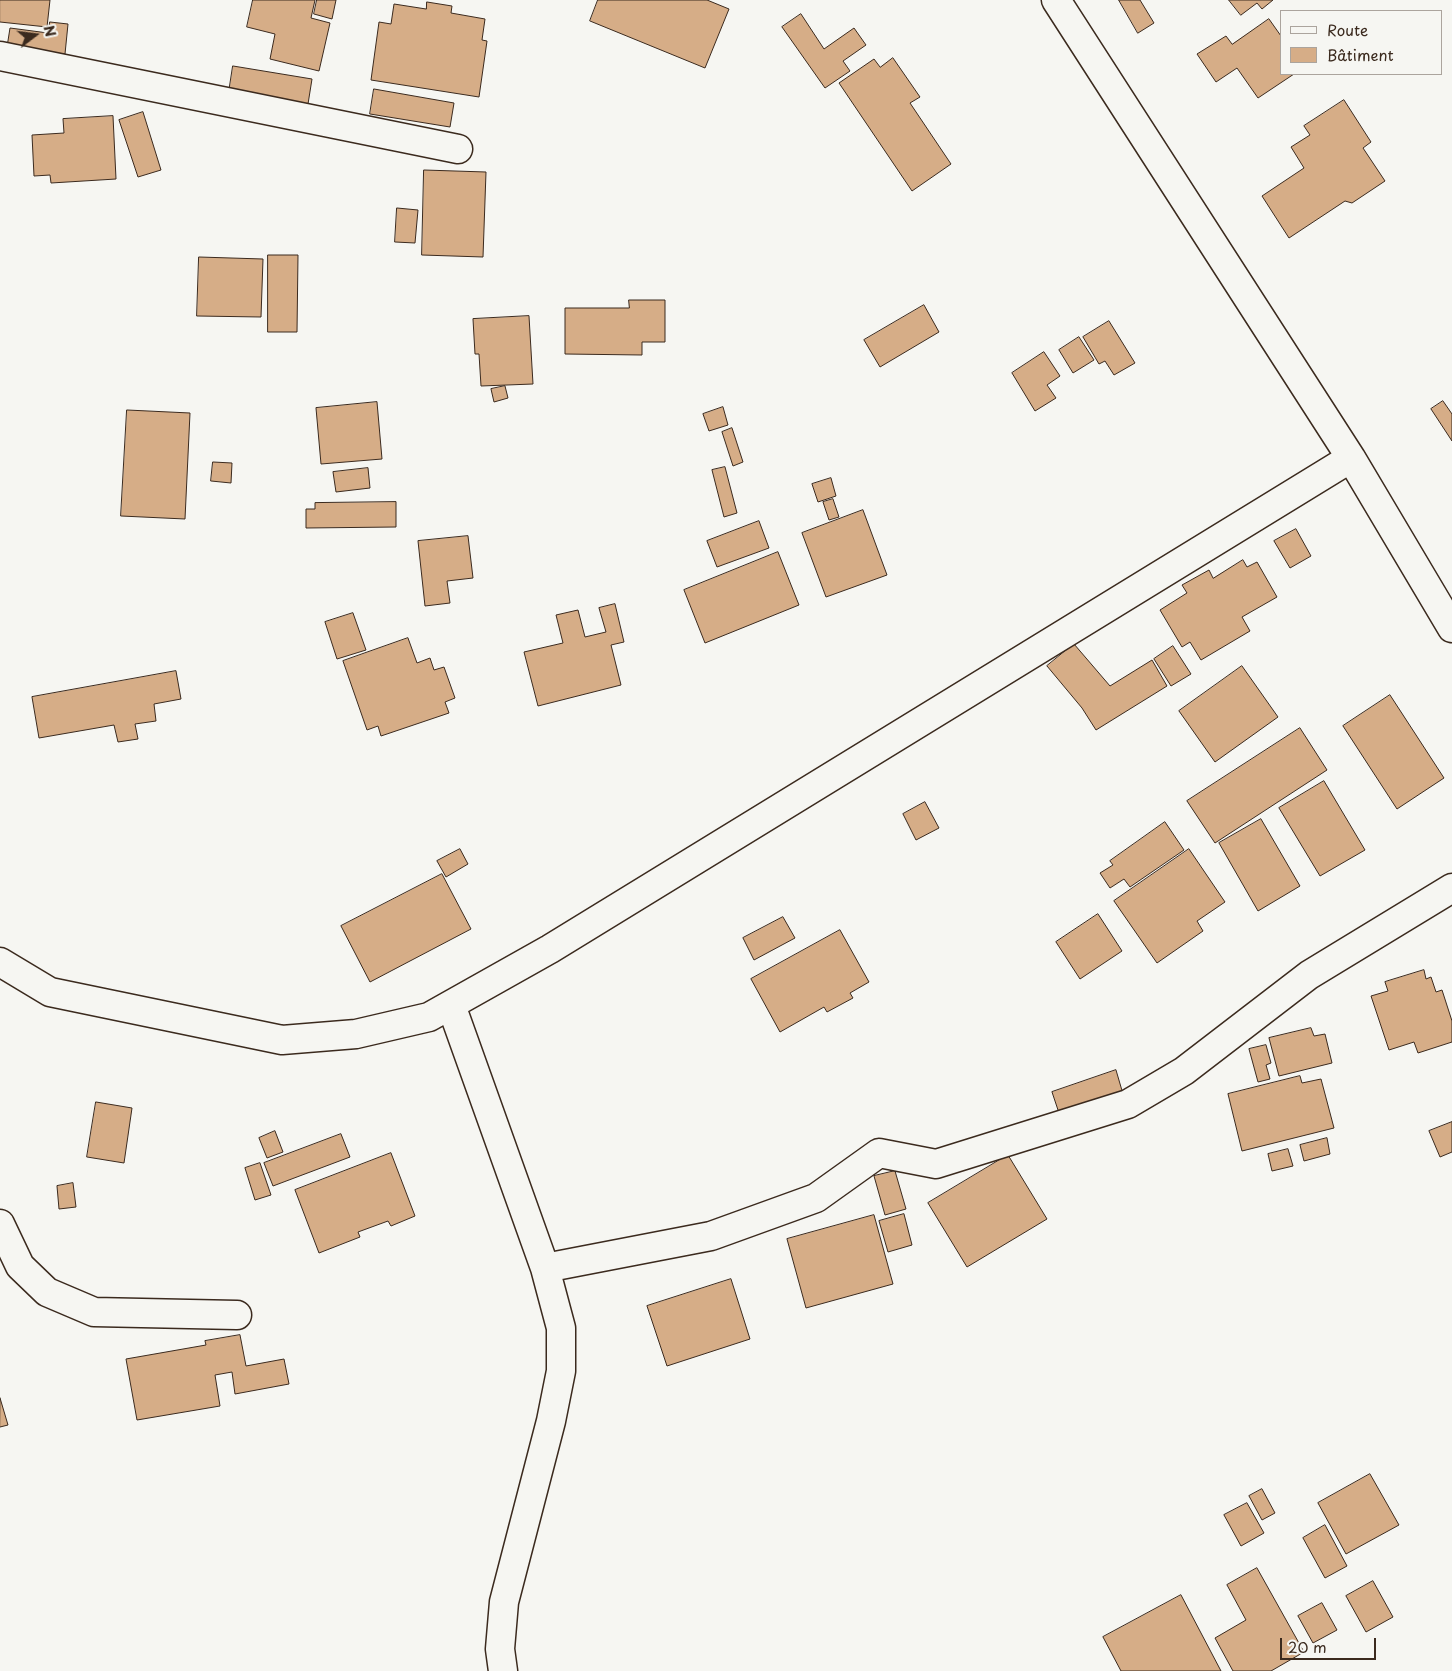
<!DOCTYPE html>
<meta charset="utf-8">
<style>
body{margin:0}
#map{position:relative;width:1452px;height:1671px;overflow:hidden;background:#f6f6f2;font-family:"Playpen Sans",sans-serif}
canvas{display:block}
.legend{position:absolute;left:1280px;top:10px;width:162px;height:65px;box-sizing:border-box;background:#f6f6f2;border:1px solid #aba49d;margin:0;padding:6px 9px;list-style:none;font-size:15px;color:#3b2a1e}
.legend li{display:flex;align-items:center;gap:10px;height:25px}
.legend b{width:25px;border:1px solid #aba49d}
.north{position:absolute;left:10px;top:10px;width:50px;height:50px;-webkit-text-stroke:4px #f6f6f2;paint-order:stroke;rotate:75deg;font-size:14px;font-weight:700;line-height:20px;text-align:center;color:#3b2a1e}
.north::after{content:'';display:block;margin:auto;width:18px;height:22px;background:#3b2a1e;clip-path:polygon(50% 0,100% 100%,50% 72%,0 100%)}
.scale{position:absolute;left:1280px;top:1638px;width:96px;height:22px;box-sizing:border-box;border:2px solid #3b2a1e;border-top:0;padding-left:6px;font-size:15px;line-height:18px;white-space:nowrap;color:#3b2a1e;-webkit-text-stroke:4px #f6f6f2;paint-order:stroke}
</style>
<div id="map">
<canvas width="1452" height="1671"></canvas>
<ul class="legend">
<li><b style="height:6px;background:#f6f6f2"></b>Route</li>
<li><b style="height:14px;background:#d6ad87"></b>Bâtiment</li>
</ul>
<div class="north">N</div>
<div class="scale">20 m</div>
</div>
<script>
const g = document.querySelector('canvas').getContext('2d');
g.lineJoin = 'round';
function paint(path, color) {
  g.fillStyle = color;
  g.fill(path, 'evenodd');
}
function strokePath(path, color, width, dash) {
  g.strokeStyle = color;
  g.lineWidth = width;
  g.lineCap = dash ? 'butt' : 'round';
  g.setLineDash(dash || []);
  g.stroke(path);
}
const building = new Path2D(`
 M0,0H50L47,27L0,22Z
 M253,0H315L311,18L330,23L319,71L270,59L275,34L247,27Z
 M317,0H336L332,19L314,14Z
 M598,0H707L729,9L705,68L590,21Z
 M1119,0H1140L1154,23L1138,33Z
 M1229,0H1273L1262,9L1257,3L1241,15Z
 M427,2L452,6L451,13L485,19L482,40L487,41L479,97L371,80L379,22L391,24L394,4L426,9Z
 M801,14L824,49L854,28L866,45L843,61L850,71L825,88L782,27Z
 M1269,19L1281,36V74H1294L1258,98L1237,68L1216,82L1197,54L1226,36L1232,44Z
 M50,22L68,24L65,54L7,47L10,28L48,33Z
 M893,58L920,97L910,103L951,164L912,191L839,83L874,59L880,67Z
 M233,66L312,79L308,104L229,92Z
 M374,89L454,103L450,127L370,114Z
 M1344,100L1371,142L1363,148L1385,181L1352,203L1345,201L1289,238L1262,196L1304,168L1291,147L1310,135L1304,126Z
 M143,112L161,170L138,177L119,120Z
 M113,116L116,179L51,183L50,175L34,176L32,135L64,133L63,119Z
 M424,170L486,172L483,257L422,255Z
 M397,208L418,210L415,243L395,242Z
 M268,255H298L297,332H268Z
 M199,257L263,259L261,317L197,316Z
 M629,300H665V342H642V355L565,354V308H629Z
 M924,305L939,332L880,367L864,340Z
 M529,316L533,384L481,386L479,354H475L473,319Z
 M1109,321L1135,363L1114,375L1105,361L1099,364L1083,337Z
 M1079,337L1094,360L1073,373L1059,350Z
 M1044,352L1060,376L1047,385L1056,398L1035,411L1012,373Z
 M505,386L508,398L494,402L491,389Z
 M1443,401L1452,414V441L1431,409Z
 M377,402L382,459L321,464L316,408Z
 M723,407L728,425L709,431L703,414Z
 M127,410L190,413L185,519L121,516Z
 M732,428L743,462L733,466L722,432Z
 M213,462L232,463L231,483L211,481Z
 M725,467L737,513L724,517L712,470Z
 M368,468L370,488L336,492L333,472Z
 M831,478L836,496L818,502L812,484Z
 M833,499L839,517L829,520L823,502Z
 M396,502V527L306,528V509H315V503Z
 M863,510L887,575L826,597L802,533Z
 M759,521L769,548L717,567L707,541Z
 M1296,529L1311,556L1290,568L1274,541Z
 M468,536L473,578L447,581L450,603L425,606L418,541Z
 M778,552L799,605L705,643L684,590Z
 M1243,560L1247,567L1257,562L1277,597L1242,617L1250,631L1201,660L1190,642L1182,647L1160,610L1187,593L1182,585L1209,570L1213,578Z
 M615,604L624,642L611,645L621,685L538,706L524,652L563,643L556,615L578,610L585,637L606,632L599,608Z
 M353,613L366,650L337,659L325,622Z
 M408,638L417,663L430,658L434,670L444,667L455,698L445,702L449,713L381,736L378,726L367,730L343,661Z
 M1074,644L1110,686L1152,660L1167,686L1096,730L1082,708L1047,666Z
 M1173,646L1191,674L1171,686L1154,659Z
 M1242,666L1278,717L1215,762L1179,711Z
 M176,671L181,699L154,704L156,721L135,724L138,739L118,742L114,725L39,738L32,697Z
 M1390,695L1444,778L1397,809L1343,726Z
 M1300,728L1327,770L1215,843L1187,801Z
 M1324,781L1365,850L1320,876L1279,808Z
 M925,802L939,828L916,840L903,814Z
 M1261,819L1300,886L1258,911L1219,843Z
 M1165,822L1184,850L1130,887L1124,879L1110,888L1100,873L1113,865L1110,861Z
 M460,849L468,864L446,877L437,861Z
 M1189,849L1225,902L1197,921L1203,931L1157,963L1114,901Z
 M442,874L471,929L370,982L341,926Z
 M1098,914L1122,951L1080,979L1056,942Z
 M783,917L795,938L754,960L743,938Z
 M840,930L869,982L850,993L853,998L827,1012L824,1007L780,1032L751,979Z
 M1424,970L1426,979L1431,977L1436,992L1442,990L1452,1021V1042L1418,1053L1414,1042L1389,1050L1371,996L1388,991L1385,982Z
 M1311,1028L1314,1036L1325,1034L1332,1063L1279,1076L1269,1038Z
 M1266,1045L1271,1063L1266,1065L1270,1079L1258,1082L1249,1049Z
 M1116,1070L1123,1094L1060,1116L1052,1092Z
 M1300,1076L1302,1083L1321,1079L1334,1128L1242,1151L1228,1094Z
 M96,1102L132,1108L124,1163L87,1157Z
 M1452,1122V1152L1440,1157L1429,1131Z
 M275,1131L283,1152L267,1158L259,1138Z
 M341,1134L350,1157L273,1186L264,1163Z
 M1327,1138L1330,1154L1304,1161L1300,1145Z
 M1288,1149L1293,1166L1272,1171L1268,1154Z
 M391,1153L415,1216L391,1226L388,1221L358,1232L360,1237L319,1253L295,1190Z
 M1008,1155L1047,1219L967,1267L928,1203Z
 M260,1163L271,1195L255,1200L245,1168Z
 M895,1171L906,1209L885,1215L874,1176Z
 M73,1183L76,1207L59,1209L57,1186Z
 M904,1214L912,1245L888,1252L879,1221Z
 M874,1215L893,1284L806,1308L787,1239Z
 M731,1279L750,1339L667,1366L647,1306Z
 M240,1335L246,1366L284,1359L289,1384L235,1394L232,1372L215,1375L220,1406L137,1420L126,1359L206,1345L205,1341Z
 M0,1398L8,1425L0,1427Z
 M1370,1474L1399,1525L1346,1554L1318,1503Z
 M1262,1489L1275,1513L1262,1520L1249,1496Z
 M1247,1503L1264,1533L1241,1546L1224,1515Z
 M1325,1525L1347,1566L1325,1578L1303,1538Z
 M1257,1568L1304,1652L1271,1671H1233L1215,1638L1246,1620L1227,1585Z
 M1373,1581L1393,1617L1366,1632L1346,1596Z
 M1181,1595L1221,1671H1121L1103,1637Z
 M1322,1603L1337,1630L1313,1643L1298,1616Z`);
paint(building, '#d6ad87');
strokePath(building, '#3b2a1e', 1);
const street = new Path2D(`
 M1056,0L1351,458L1452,628
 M0,56L458,149
 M0,962L50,992L282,1040L356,1034L429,1017L550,949L1351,458
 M451,1005L545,1268L561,1328V1371L551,1421L504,1602L500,1649L503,1671
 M0,1224L20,1266L47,1292L94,1312L237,1315
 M545,1268L711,1236L816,1198L879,1153L936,1164L1128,1104L1184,1071L1309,975L1452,888`);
strokePath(street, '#3b2a1e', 31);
strokePath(street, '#f6f6f2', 28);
</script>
